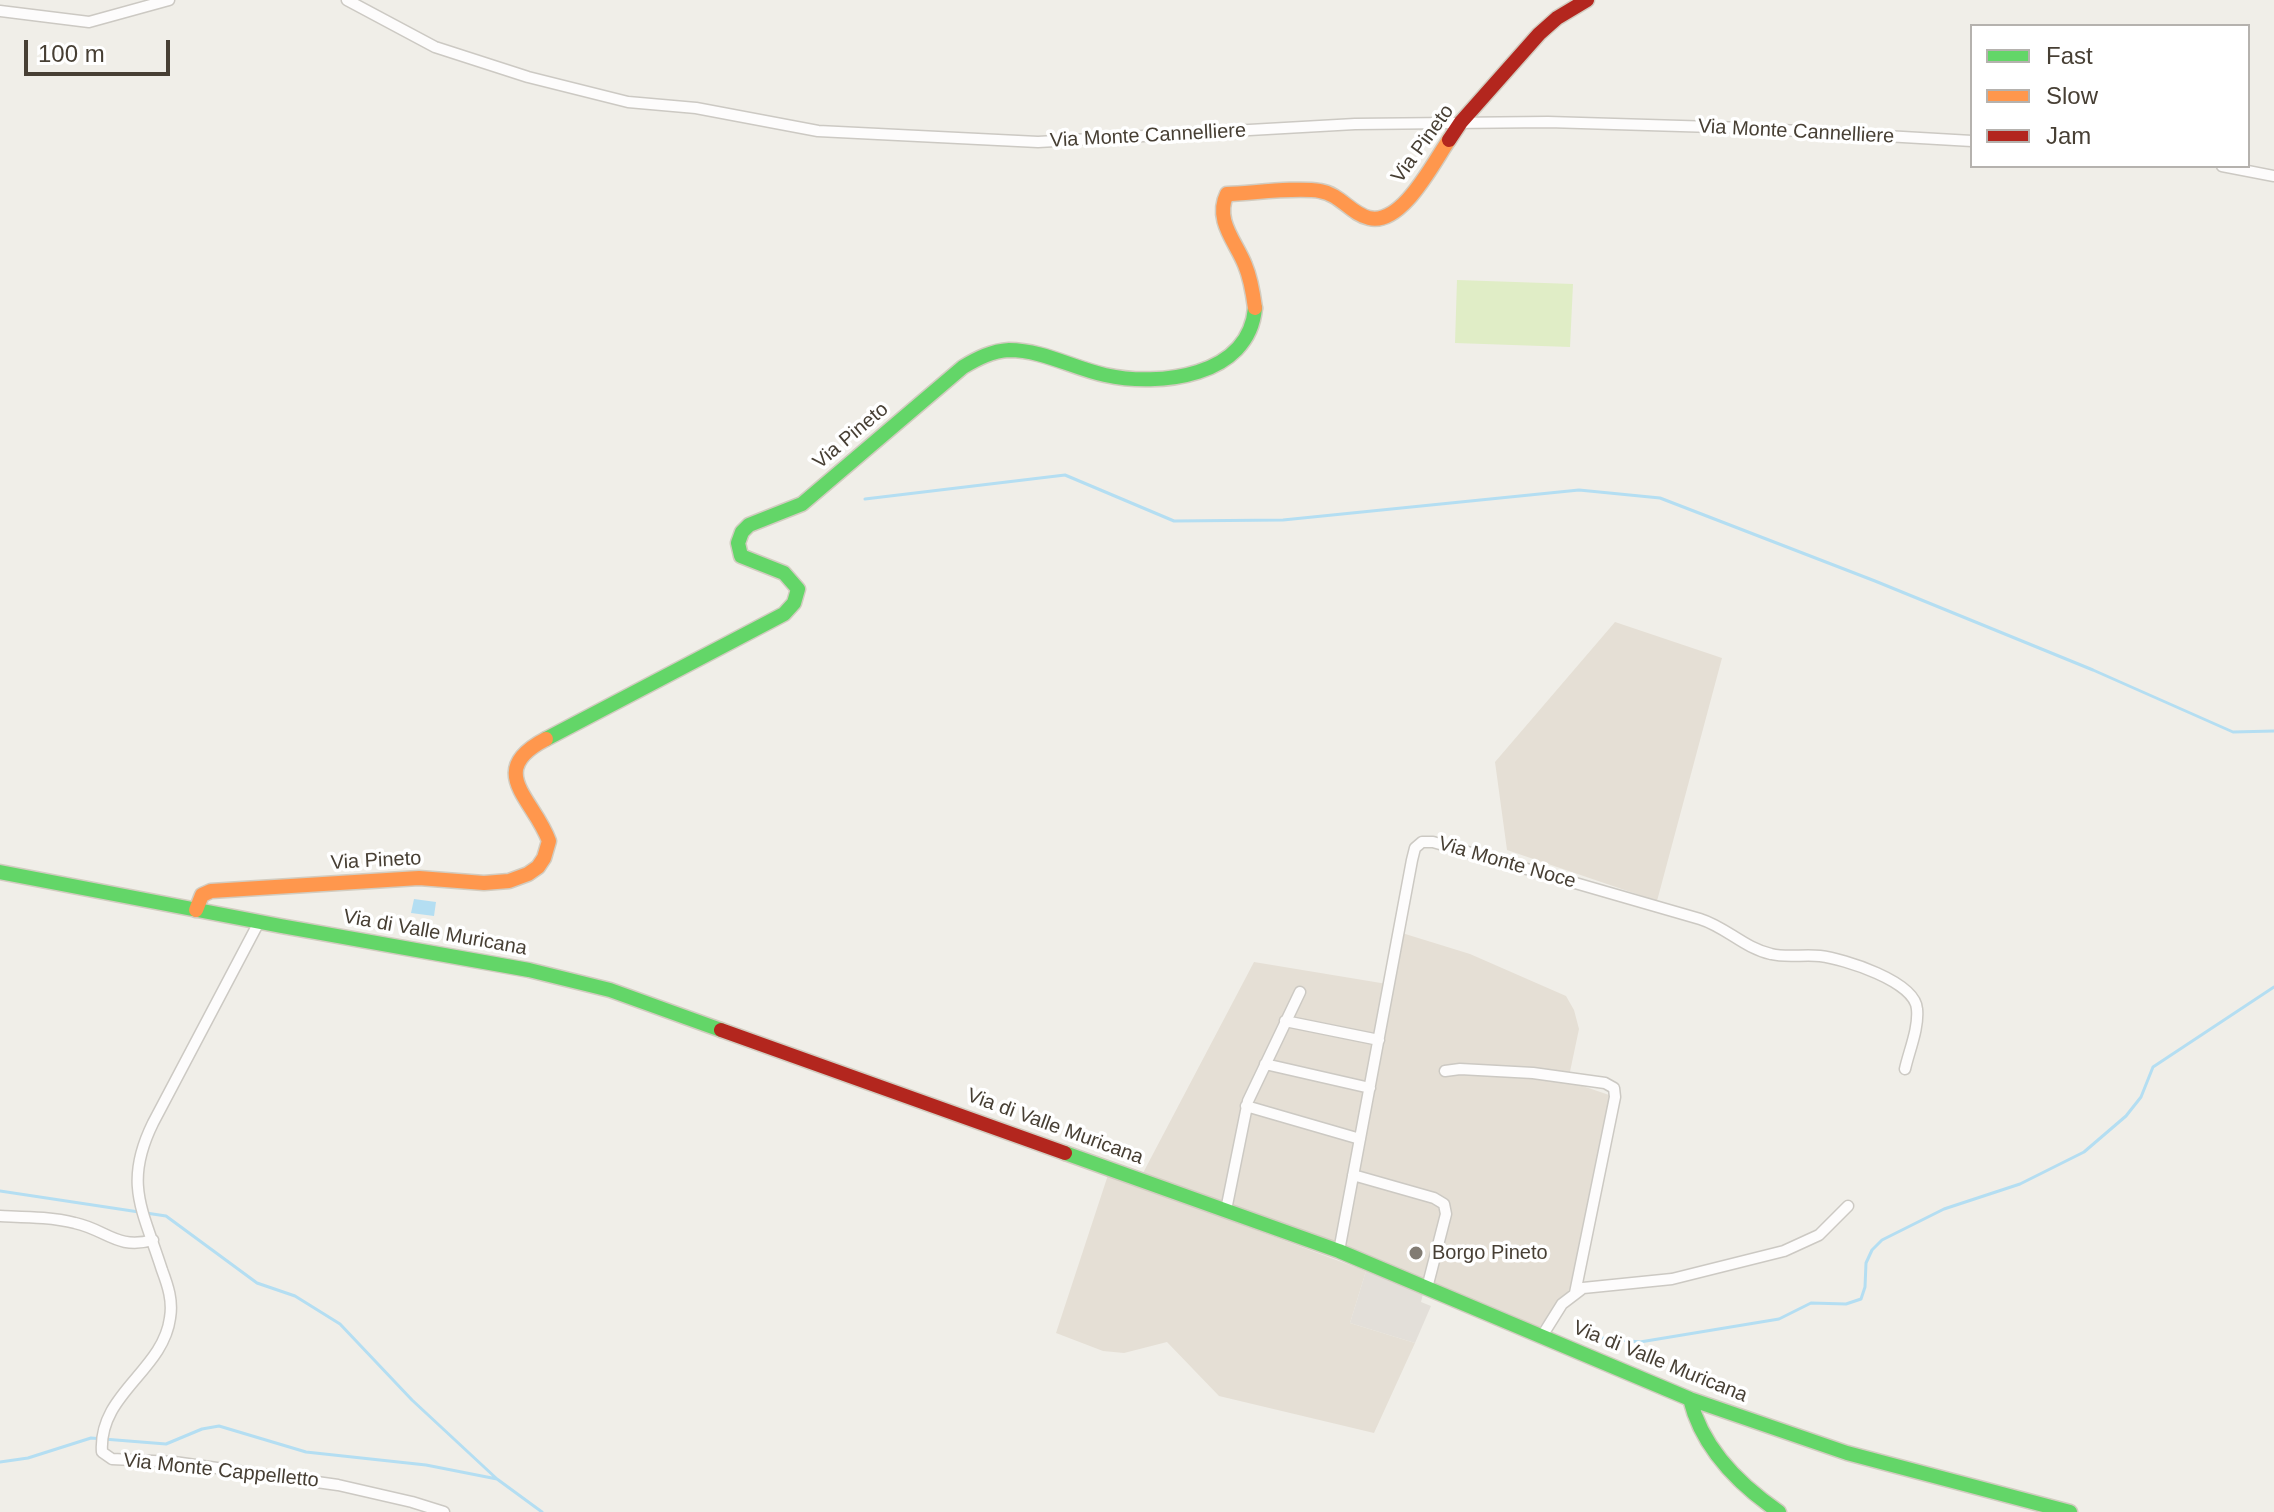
<!DOCTYPE html>
<style>
body{margin:0}
#map{position:relative;width:2274px;height:1512px;overflow:hidden;background:#f0eee8;font-family:Arial,sans-serif}
canvas{display:block}
.legend{position:absolute;left:1970px;top:24px;width:280px;height:144px;box-sizing:border-box;background:#fff;border:2px solid #b5b2ae;margin:0;padding:10px 14px;list-style:none;font-size:24px;color:#473f34}
.legend li{display:flex;align-items:center;gap:16px;height:40px}
.legend b{width:40px;border:2px solid #b5b2ae}
.scale{position:absolute;left:24px;top:40px;width:146px;height:36px;box-sizing:border-box;border:4px solid #473f34;border-top:0;padding-left:10px;font-size:24px;line-height:28px;white-space:nowrap;color:#473f34;-webkit-text-stroke:6px #fff;paint-order:stroke}
</style>
<div id="map">
<canvas width="2274" height="1512"></canvas>
<ul class="legend">
<li><b style="height:10px;background:#63d668"></b>Fast</li>
<li><b style="height:10px;background:#ff974d"></b>Slow</li>
<li><b style="height:10px;background:#b3261e"></b>Jam</li>
</ul>
<div class="scale">100 m</div>
</div>
<script>
const g = document.querySelector('canvas').getContext('2d');
g.lineJoin = 'round';
function paint(path, color) {
  g.fillStyle = color;
  g.fill(path, 'evenodd');
}
function strokePath(path, color, width, dash) {
  g.strokeStyle = color;
  g.lineWidth = width;
  g.lineCap = dash ? 'butt' : 'round';
  g.setLineDash(dash || []);
  g.stroke(path);
}
function write(font, color, halo, rows, align = 'center') {
  g.font = font + ' Arial,sans-serif';
  g.lineWidth = 7;
  g.setLineDash([]);
  g.textBaseline = 'middle';
  g.strokeStyle = halo;
  g.fillStyle = color;
  for (const [text, x, y, turn = 0] of rows) {
    g.save();
    g.translate(x, y);
    g.rotate((+turn || 0) * Math.PI / 180);
    g.textAlign = isNaN(turn) ? turn : align;
    if (halo) g.strokeText(text, 0, 0);
    g.fillText(text, 0, 0);
    g.restore();
  }
}
paint(new Path2D(`
 M1615,622L1722,658L1657,901L1507,850L1495,762Z
 M1402,933L1470,954L1566,996L1574,1010L1579,1029L1568,1081L1612,1096L1570,1289L1538,1329L1331,1243L1143,1173L1254,962L1393,985Z
 M1108,1175L1366,1271L1350,1323L1415,1343L1374,1433L1219,1396L1167,1342L1124,1353L1103,1351L1056,1333Z`), '#e5dfd5');
paint(new Path2D(`
 M1366,1271L1423,1294L1421,1302L1431,1306L1415,1343L1350,1323Z`), '#e3dfd9');
paint(new Path2D(`
 M1457,280L1573,284L1570,347L1455,343Z`), '#e0edc6');
paint(new Path2D(`
 M414,899L436,902L434,916L411,913Z`), '#b4def2');
strokePath(new Path2D(`
 M865,499L1065,475L1174,521L1283,520L1579,490L1660,498L1875,581L2093,670L2233,732L2274,731
 M0,1191L139,1212
 M146,1213L166,1216L257,1283L295,1296L340,1324L412,1400L497,1479
 M1592,1337L1640,1342L1779,1319L1811,1303L1846,1304L1861,1299L1865,1287L1866,1263L1872,1250L1882,1240L1944,1209L2020,1184L2084,1152L2126,1116L2141,1097L2153,1067L2274,987
 M0,1462L28,1458L91,1438L166,1444L202,1429L219,1426L306,1452L426,1465L497,1479L542,1512`), '#b4def2', 3);
const street = new Path2D(`
 M347,0L435,47L528,77L628,102L696,108L818,131L1038,142L1355,124L1548,122L1747,128L1972,141
 M0,11L89,22L169,0
 M2222,166L2274,176
 M259,922L153,1123C123,1184 143,1210 162,1270C168,1286 173,1301 170,1318C163,1371 98,1394 102,1452L112,1459L174,1462L338,1485L412,1502L444,1512
 M1285,1021L1379,1040
 M1265,1064L1370,1088
 M1445,1071L1460,1069L1533,1073L1605,1083L1614,1088L1615,1097L1575,1293
 M1246,1106L1360,1139
 M1353,1175L1434,1198L1444,1204L1446,1214L1427,1288
 M1226,1210L1248,1101L1300,992
 M0,1216C25,1217 51,1217 75,1223C107,1230 117,1250 153,1240
 M1339,1251L1412,860L1415,848L1422,842H1433L1700,919C1726,927 1744,948 1771,954C1787,958 1804,954 1820,956C1844,959 1915,981 1917,1009C1919,1028 1909,1051 1905,1069
 M1542,1336L1562,1304L1583,1288L1672,1279L1784,1251L1819,1235L1848,1206`);
const fast = new Path2D(`
 M546,739L784,614L794,603L798,589L784,573L741,556L738,543L742,532L749,525L802,504L963,367C978,358 992,351 1009,350C1042,350 1073,368 1105,375C1159,387 1249,377 1255,308
 M0,872L281,926L529,970L610,990L721,1030
 M1065,1153L1339,1251L1690,1399L1847,1453L2070,1512
 M1690,1399C1702,1448 1738,1484 1779,1512`);
const slow = new Path2D(`
 M1255,308C1253,293 1251,279 1245,265C1236,242 1214,220 1227,194C1253,193 1297,187 1320,191C1340,194 1351,214 1369,218C1402,226 1433,163 1449,140
 M196,910L202,895L211,891L419,878L484,883L509,881L528,874L538,867L544,858L549,841C534,799 484,771 546,739`);
const jam = new Path2D(`
 M1449,140L1461,122L1539,34L1557,18L1587,0
 M721,1030L1065,1153`);
strokePath(street, '#ccc9c3', 13);
strokePath(fast, '#d2ccc0', 17);
strokePath(slow, '#d2ccc0', 17);
strokePath(jam, '#d2ccc0', 17);
strokePath(street, '#fdfcfc', 10);
strokePath(fast, '#63d668', 14);
strokePath(slow, '#ff974d', 14);
strokePath(jam, '#b3261e', 14);
for (const [x, y, r, color] of [
 [1416,1253,8,"#827c73"]
]) {
  const dot = new Path2D();
  dot.arc(x, y, r, 0, 2 * Math.PI);
  g.fillStyle = color;
  g.fill(dot);
  strokePath(dot, '#fff', 3);
}
write('20px', '#473f34', '#fff', [
 ["Via Monte Cannelliere",1796,132,3],
 ["Via Monte Cannelliere",1148,136,-3],
 ["Via Pineto",1423,144,-54],
 ["Via Pineto",851,436,-40],
 ["Via Pineto",376,861,-3],
 ["Via Monte Noce",1507,863,16],
 ["Via di Valle Muricana",435,933,10],
 ["Via di Valle Muricana",1055,1127,20],
 ["Via di Valle Muricana",1660,1362,22],
 ["Via Monte Cappelletto",221,1471,6]
]);
write('20px', '#473f34', '#fff', [
 ["Borgo Pineto",1432,1253]
], 'left');
</script>
